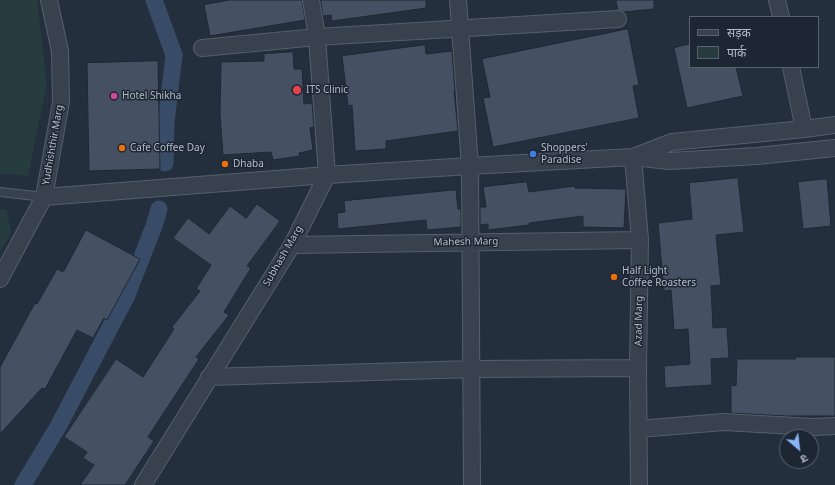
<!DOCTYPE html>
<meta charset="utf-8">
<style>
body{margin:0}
#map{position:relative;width:835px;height:485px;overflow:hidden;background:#242f3e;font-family:"Noto Sans","Noto Sans Devanagari",sans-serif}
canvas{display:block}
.legend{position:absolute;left:689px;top:16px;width:130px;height:52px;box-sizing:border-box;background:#1d2633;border:1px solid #59626f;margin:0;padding:5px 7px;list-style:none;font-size:12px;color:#b4bcc9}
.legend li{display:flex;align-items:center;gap:8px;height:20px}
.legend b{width:20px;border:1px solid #59626f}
.north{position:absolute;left:779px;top:429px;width:40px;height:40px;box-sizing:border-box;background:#1d2633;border:1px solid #59626f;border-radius:50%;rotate:152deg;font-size:11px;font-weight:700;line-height:16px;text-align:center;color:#b4bcc9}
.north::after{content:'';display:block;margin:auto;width:14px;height:18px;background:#8ab4f8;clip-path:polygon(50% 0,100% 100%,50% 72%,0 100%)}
</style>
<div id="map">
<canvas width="835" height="485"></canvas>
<ul class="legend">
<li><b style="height:5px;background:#38414e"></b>सड़क</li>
<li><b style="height:11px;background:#263c3f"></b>पार्क</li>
</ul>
<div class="north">उ</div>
</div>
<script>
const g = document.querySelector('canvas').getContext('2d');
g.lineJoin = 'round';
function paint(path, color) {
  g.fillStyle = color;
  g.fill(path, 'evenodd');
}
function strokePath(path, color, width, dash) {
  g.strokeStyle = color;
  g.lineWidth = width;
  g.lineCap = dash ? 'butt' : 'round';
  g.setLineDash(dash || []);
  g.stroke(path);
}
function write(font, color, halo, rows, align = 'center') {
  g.font = font + ' "Noto Sans",sans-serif';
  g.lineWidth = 3;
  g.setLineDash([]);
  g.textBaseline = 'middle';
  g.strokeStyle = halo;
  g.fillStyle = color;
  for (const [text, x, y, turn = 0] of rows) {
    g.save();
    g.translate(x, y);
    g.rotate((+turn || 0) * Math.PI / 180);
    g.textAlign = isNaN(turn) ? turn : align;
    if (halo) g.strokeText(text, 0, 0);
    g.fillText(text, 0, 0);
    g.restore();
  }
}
paint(new Path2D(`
 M0,0H37L47,84L28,176L0,174Z
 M0,210H7L11,232L0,252Z`), '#263c3f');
strokePath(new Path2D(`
 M154,0L174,55L166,122L165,163
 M23,485L59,425L127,295L154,226L159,209`), '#394c67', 17);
const building = new Path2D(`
 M229,0H302L305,20L210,36L204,5Z
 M321,0H426V8L332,21L331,15L323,16Z
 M616,0H654V9L624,12L618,10Z
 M628,29L639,85L633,86L639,118L493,147L483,98L490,97L482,59Z
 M690,44V67H736L743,96L687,108L674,48Z
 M425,45L426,54L452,51L455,91H454L458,131L386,141V149L355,151L352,105L348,106L342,56Z
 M293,52L294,69H302L304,104L312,103L314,127L310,128L313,150L299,153L300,156L273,160L271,152L223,155L220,114L221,62L264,61V54Z
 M158,61L160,169L89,171L87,63Z
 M738,178L744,232L716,235L721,285L711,286L713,328L727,327L729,358L711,359L712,385L665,388L664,366L690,364L688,329L674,330L671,290L664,291L658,223L692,219L689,183Z
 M827,179L831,226L803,229L798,182Z
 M527,182L529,192L575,186V188L626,189L624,228L583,227V216L529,223V225L488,230V224L480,225V207H486L483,187Z
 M456,190L458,209H461V227L427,230L426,220L338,229L337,213L345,212L344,201Z
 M257,204L280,221L247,266L251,268L224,312L229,315L196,357L199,359L148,437L154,441L125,485H80L94,465L83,458L87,452L64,437L116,359L143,377L174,329L172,327L200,291L196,289L211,265L173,238L188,218L209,234L230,206L246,218Z
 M86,230L140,259L107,320L104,318L93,338L77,330L45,389L42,388L0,434V367L35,303L37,304L57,269L63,272Z
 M795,357H835V416H786L731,413V385L736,386L737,359H795Z`);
paint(building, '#455162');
strokePath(building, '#1f2835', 1);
const lane = new Path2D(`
 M0,192L44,197`);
const street = new Path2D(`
 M458,0L470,166L472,485
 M777,0L781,17
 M202,48L317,37L618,19
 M791,67L804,129
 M636,156L672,142L804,129L835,125
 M633,157L640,240L638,368L639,485
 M44,197L327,175L470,166L633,157L669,161L757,156L835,148
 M292,245L640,240
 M0,279L44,197L61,102L60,51L49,0
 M209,377L472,369L638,368
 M638,429L724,422L813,427L835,426
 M143,485L292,245L327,175L317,37L311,0`);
strokePath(lane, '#565f6c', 10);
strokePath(street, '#565f6c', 18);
strokePath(lane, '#38414e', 8);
strokePath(street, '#38414e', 16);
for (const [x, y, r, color] of [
 [297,90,5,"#e0444e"],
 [114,96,4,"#d1479c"],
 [122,148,4,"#e8710a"],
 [533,154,4,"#3f7fe0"],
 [225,164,4,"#e8710a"],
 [614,277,4,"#e8710a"]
]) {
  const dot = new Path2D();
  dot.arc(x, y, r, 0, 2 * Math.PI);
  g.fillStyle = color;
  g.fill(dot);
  strokePath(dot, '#1d2633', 1.5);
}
write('10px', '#b4bcc9', '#1d2633', [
 ["ITS Clinic",306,90],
 ["Hotel Shikha",122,96],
 ["Cafe Coffee Day",130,148],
 ["Shoppers'",541,148],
 ["Paradise",541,160],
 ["Dhaba",233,164],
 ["Half Light",622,271],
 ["Coffee Roasters",622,283]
], 'left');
write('10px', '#b4bcc9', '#1d2633', [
 ["Yudhishthir Marg",53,145,-80],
 ["Mahesh Marg",466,242,-1],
 ["Subhash Marg",283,256,-60],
 ["Azad Marg",639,321,-89]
]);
</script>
